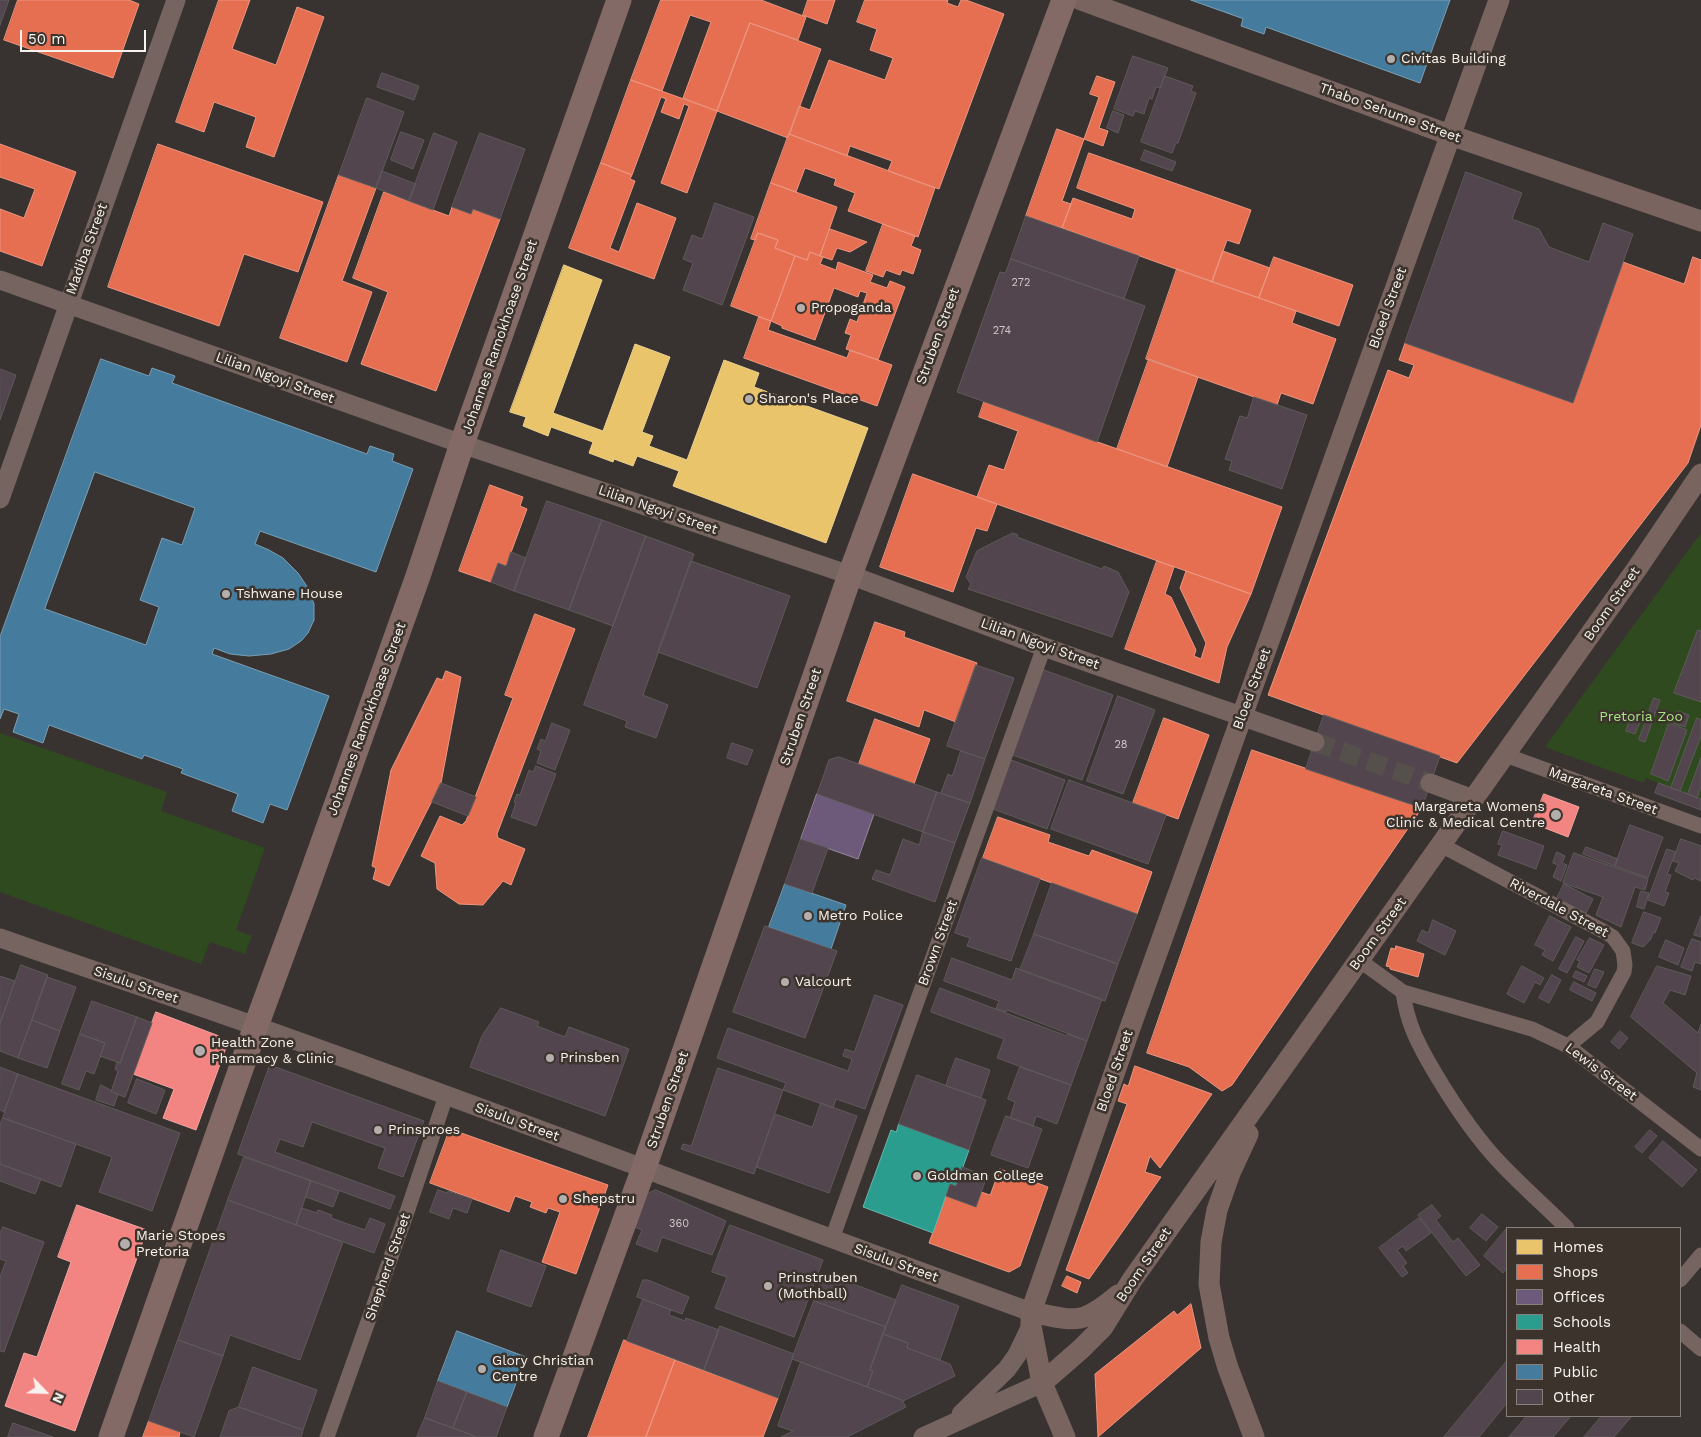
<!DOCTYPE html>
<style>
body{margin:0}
#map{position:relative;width:1701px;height:1437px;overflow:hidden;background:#383330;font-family:"Work Sans",sans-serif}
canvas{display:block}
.legend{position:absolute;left:1506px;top:1227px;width:175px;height:190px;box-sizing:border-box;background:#3b332c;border:1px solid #867f7a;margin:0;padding:6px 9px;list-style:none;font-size:15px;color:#f7f2ee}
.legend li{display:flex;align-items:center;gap:10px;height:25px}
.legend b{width:25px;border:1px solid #867f7a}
.north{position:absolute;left:20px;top:1367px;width:50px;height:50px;-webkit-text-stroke:4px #3b332c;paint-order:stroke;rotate:114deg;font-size:14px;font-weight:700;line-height:20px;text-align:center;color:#f7f2ee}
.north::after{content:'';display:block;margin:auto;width:18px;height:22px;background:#f7f2ee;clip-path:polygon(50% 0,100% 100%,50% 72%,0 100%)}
.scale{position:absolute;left:20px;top:30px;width:126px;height:22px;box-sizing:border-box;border:2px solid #f7f2ee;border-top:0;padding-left:6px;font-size:15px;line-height:18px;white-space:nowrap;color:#f7f2ee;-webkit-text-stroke:4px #3b332c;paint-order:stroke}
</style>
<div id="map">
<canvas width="1701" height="1437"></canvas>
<ul class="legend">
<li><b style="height:14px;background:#e9c46a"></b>Homes</li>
<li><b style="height:14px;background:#e76f51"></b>Shops</li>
<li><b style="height:14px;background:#6d597a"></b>Offices</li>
<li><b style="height:14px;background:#2a9d8f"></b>Schools</li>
<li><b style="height:14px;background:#f28482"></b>Health</li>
<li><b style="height:14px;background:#457b9d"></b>Public</li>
<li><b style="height:14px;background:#52454e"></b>Other</li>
</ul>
<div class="north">N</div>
<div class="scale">50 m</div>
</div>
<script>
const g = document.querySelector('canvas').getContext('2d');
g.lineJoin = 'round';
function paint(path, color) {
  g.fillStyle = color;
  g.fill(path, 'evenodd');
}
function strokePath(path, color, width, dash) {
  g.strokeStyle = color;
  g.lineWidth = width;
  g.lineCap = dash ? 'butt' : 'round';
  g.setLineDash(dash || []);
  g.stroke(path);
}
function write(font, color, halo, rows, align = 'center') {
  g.font = font + ' "Work Sans",sans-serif';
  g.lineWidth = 5;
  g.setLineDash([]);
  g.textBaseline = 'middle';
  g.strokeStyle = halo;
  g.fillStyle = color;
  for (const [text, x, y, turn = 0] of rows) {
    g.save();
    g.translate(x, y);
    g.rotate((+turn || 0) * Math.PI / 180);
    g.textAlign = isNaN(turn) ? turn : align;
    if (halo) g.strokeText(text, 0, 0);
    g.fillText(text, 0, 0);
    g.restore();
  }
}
paint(new Path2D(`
 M1701,533V807L1662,785L1646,778L1644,783L1545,747Z
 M0,733L167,792L161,811L265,848L236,930L252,936L245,954L210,942L201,964L0,892Z`), '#304a1f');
const homes = new Path2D(`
 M564,265L602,280L553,413L603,431L635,344L670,357L642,432L653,436L649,446L687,460L724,360L759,373L754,387L868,428L826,543L673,486L679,471L637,456L633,466L614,459L613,462L589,453L593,442L551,427L548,436L523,426L526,417L510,412Z`);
paint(homes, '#e9c46a');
strokePath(homes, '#edd292', 1);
const shops = new Path2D(`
 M18,0H129L139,4L113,78L4,40Z
 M219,0H250L232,49L276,65L297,7L324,17L274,157L246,147L256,117L214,102L204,132L176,122Z
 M661,0H761L806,17L798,40L750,23L717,111L683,98L711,22L690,15L662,91L631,80Z
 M808,0H835L827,24L803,15Z
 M865,0H948L947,3L958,7L961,0H966L1004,14L939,189L888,171L892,161L850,146L847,156L789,134L799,106L810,110L829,60L885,80L893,58L870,50L877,29L857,22Z
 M750,23L821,49L788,138L717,111Z
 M1097,76L1115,82L1099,128L1108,131L1103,146L1084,139L1099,97L1090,94Z
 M631,80L717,111L687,193L661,183L689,106L684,104L679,119L661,112L666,99L661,97L632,175L601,163Z
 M1057,129L1084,139L1062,201L1071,204L1062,228L1026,216Z
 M789,134L935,188L918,237L848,211L855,193L834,185L836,179L805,168L796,192L771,183Z
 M0,144L76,172L42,266L0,251V209L24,218L35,189L0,177Z
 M158,144L323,202L298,272L244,254L219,326L108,287Z
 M1089,153L1251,210L1239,244L1227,240L1212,282L1062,228L1073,198L1132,219L1135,209L1077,188Z
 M601,163L632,175L630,179L635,181L610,248L619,252L637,203L676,218L654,279L569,248Z
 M339,175L376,188L342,281L372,292L347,362L280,338Z
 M771,183L837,207L820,256L810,252L807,260L775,248L778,240L758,233L755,240L751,239Z
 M384,192L449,216L452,207L471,214L473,209L500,219L436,391L361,364L388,292L353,278Z
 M883,224L915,236L911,246L921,250L913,274L902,270L900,275L886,270L883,277L866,271Z
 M830,229L867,242L850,252L837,248L832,260L820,256Z
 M758,233L778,240L775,248L795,256L771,321L731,306Z
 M1223,251L1270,268L1259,298L1212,282Z
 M810,252L823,257L820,264L836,270L838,262L873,275L870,282L887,288L890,281L905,287L878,360L846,349L851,335L845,333L850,319L857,322L867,293L860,291L858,297L834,288L815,340L782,328V326L771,321L795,256L807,260Z
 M1274,257L1353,285L1339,326L1259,298Z
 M1693,257L1701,260V425L1688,463L1457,763L1268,695L1388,370L1409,378L1414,365L1399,360L1405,343L1573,403L1623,262L1684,284Z
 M1177,269L1296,311L1292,323L1336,339L1313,404L1281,393L1277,405L1146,359Z
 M759,317L771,321L768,330L847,358L850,350L892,365L877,406L744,358Z
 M1149,359L1198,377L1167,467L1117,449Z
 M984,402L1282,507L1251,594L977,497L989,465L1004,470L1018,431L979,417Z
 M913,474L997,504L987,531L976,528L953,592L880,567Z
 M490,485L523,497L520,506L527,509L506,566L498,563L491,582L459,571Z
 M1157,561L1174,567L1165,594L1171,597L1196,650L1194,656L1201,659L1206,643L1180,588L1186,571L1251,594L1227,647L1219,683L1125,649Z
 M535,614L575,629L497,834L498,838L525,849L511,885L503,881L483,905L459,904L437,889L435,863L421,856L440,816L462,825L466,821L513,698L505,695Z
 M875,622L905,632L904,637L977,663L956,722L924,710L919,727L847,701Z
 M446,671L461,677L441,783L389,886L373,879L376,868L372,866L391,770L437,678L442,680Z
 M1164,718L1209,735L1178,819L1133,803Z
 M875,719L930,739L914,784L859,764Z
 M1252,750L1422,808L1232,1085L1222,1091L1189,1067L1147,1053Z
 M998,817L1050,835L1048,842L1089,856L1092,850L1152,872L1137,914L983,858Z
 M1396,946L1424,954L1418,977L1390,969V967L1386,966L1391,948L1395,949Z
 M1135,1066L1212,1094L1160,1168L1150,1156L1145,1172L1161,1177L1089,1279L1066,1270L1127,1104L1118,1101L1124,1084L1128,1086Z
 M450,1129L608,1185L576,1274L542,1262L560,1212L548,1208L546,1213L530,1207L532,1202L515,1196L509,1212L430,1183Z
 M1000,1169L1048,1187L1020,1266L1009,1272L929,1243L946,1196L976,1207L981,1192L990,1195Z
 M1067,1276L1081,1282L1077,1293L1062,1286Z
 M1191,1304L1201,1348L1098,1437L1095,1374L1174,1311L1177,1315Z
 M624,1340L675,1360L646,1437H588Z
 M675,1360L778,1398L763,1437H646Z
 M149,1421L180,1432L179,1437H143Z`);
paint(shops, '#e76f51');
strokePath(shops, '#ec9680', 1);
const offices = new Path2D(`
 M817,794L874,814L858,859L801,839Z`);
paint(offices, '#6d597a');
strokePath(offices, '#96879d', 1);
const schools = new Path2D(`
 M899,1124L969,1150L956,1186L950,1184L933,1233L863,1207L891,1130L896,1132Z`);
paint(schools, '#2a9d8f');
strokePath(schools, '#68b6ac', 1);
const health = new Path2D(`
 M1544,794L1579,807L1568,837L1532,823Z
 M156,1012L219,1036L226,1048L196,1130L163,1118L174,1089L133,1074Z
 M77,1205L147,1230L75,1431L5,1406L24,1353L37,1357L71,1262L58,1257Z`);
paint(health, '#f28482');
strokePath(health, '#f4a5a2', 1);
const public = new Path2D(`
 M1191,0H1450L1420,83L1266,27L1264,34L1241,26L1243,19Z
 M101,359L149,376L152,368L175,376L172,383L367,454L370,446L394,454L392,461L413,469L376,572L260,531L255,544L269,550L283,558L298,573L308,588L314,604V620L308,633L301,641L289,649L271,654L249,656L230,654L214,648L212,654L329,696L287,810L270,804L263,823L232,811L238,794L181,773L183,769L144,755L142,759L49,725L43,743L13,732L19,714L4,709L0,719V637ZM95,472L195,508L182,545L162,538L140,600L159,607L146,645L45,609Z
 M785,884L846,905L831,949L769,927Z
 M457,1331L526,1357L507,1407L438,1381Z`);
paint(public, '#457b9d');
strokePath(public, '#7a9fb5', 1);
const building = new Path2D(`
 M0,0H9L0,25Z
 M1133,56L1168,68L1160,88L1156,87L1152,99L1149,98L1144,114L1135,111L1133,116L1114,109Z
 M382,73L419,86L414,100L377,87Z
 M1165,76L1193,86L1191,91L1196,93L1178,143H1176L1172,153L1141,142Z
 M367,98L404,112L376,188L339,175Z
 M1113,111L1124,115L1118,133L1107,128Z
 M401,132L424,140L413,169L391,160Z
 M434,133L457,142L433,210L409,201Z
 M480,133L525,149L500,219L473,209L471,214L452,207Z
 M1145,150L1176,162L1172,171L1141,160Z
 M382,171L416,184L409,201L376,188Z
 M1466,172L1522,193L1512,219L1539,229L1549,247L1589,262L1603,223L1633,234L1573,403L1405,343Z
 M715,203L754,217L722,305L683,290L693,263L683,259L692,235L702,239Z
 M1026,216L1139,256L1124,299L1011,259Z
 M1011,259L1145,306L1097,442L957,392L1000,272L1005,273Z
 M0,369L16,375L0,420Z
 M1254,397L1307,415L1282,489L1229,470L1232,461L1225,459L1240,416L1247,418Z
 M547,501L602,520L569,610L514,591Z
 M602,520L646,536L613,626L569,610Z
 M1013,533L1018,535L1017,537L1102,569L1104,566L1118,572L1129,592L1112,637L968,589L971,584L966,577L977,551Z
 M646,536L694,554L643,695L668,705L656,738L625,727L627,721L584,705Z
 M511,552L526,558L514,591L491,582L498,563L506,566Z
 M691,561L790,596L757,688L658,652Z
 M1698,630L1701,631V702L1674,693Z
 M976,665L1014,678L985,759L947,746Z
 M1041,669L1113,695L1082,780L1010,754Z
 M1118,696L1155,710L1123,794L1087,781Z
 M1654,698L1660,700L1645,742L1639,740Z
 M1678,711L1689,715L1685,727L1673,723Z
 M1324,715L1440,756L1422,808L1306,769Z
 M1697,718L1701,720V736L1680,791L1671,788Z
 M1631,719L1640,722L1635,734L1626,731Z
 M552,723L570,730L555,770L537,763L541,751L537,749L541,739L545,741Z
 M1669,723L1687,730L1668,781L1651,774Z
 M732,743L753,750L747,765L727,758Z
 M961,751L985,759L970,803L941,793L948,774L952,776Z
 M839,757L937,792L923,832L817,794L829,760Z
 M1701,758V787L1697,798L1688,794Z
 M1011,760L1065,780L1047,829L993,809Z
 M536,766L556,774L536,826L511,817L516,803L514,802L517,794L520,795L529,770L533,772Z
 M1069,780L1166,815L1148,864L1051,829Z
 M441,783L476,797L468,816L432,802Z
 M1659,783L1701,799V810L1655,793Z
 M937,792L970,803L955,843L923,832Z
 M1630,825L1663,837L1648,878L1615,866Z
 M1503,831L1544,846L1536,869L1498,855L1502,845L1498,844Z
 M923,832L955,843L935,902L872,879L876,870L890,875L903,839L919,845Z
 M801,839L828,848L812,893L785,884Z
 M1681,839L1701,846V881L1694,878L1693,880L1675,871L1679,863L1673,861Z
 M1586,847L1618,859L1615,866L1583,854Z
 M1667,849L1676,852L1667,874L1671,875L1665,892L1669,893L1664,906L1648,900Z
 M1557,852L1565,856L1562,863L1567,865L1561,881L1553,877L1558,865L1553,863Z
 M1574,853L1648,879L1645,890L1635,887L1621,927L1596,915L1603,897L1563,883Z
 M982,858L1040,879L1011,961L967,946L970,938L955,933Z
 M1052,883L1137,914L1118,964L1034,934Z
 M1564,884L1593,899L1586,913L1557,898Z
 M1641,891L1649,893L1644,909L1637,907Z
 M1644,912L1661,918L1655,933L1653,932L1651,939L1643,947L1632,943Z
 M1550,916L1571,927L1553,961L1542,955L1545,950L1535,945Z
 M1701,916V937L1694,935Z
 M1433,920L1456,931L1445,955L1417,941L1422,930L1428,933Z
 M765,926L837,951L805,1038L733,1012Z
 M1034,934L1118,964L1105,1001L1020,970Z
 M1576,937L1584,941L1567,973L1559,969Z
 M1590,938L1604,945L1589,973L1577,967L1580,961L1577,960Z
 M1692,939L1701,942V964L1695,962L1692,971L1681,967Z
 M1666,940L1684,948L1678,965L1659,957Z
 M952,958L1012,980L1016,968L1102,999L1087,1041L1007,1010L1006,1012L996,1009L999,1001L944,981Z
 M21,965L48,975L18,1058L0,1051V1024Z
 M1522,966L1544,978L1540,985L1535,982L1524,1003L1507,994Z
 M1657,966L1691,976L1685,995L1670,990L1663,1003L1698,1033L1701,1024V1090L1693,1087L1697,1073L1631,1017Z
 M1595,969L1604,972L1596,988L1588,985Z
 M1576,971L1587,976L1584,982L1573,977Z
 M1552,975L1561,980L1549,1003L1539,998Z
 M0,976L15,981L0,1024Z
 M47,977L76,987L60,1031L32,1020Z
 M1574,982L1596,993L1592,1001L1570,990Z
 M940,988L1067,1036L1068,1034L1087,1041L1071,1085L997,1058L1004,1039L931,1012Z
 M875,995L903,1005L865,1109L836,1099L833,1108L783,1090L786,1083L717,1058L728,1028L848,1071L852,1059L843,1056L845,1049L854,1052Z
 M92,1001L137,1017L120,1063L100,1056L105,1043L80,1034Z
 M501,1008L539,1022L537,1026L565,1037L569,1027L629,1049L605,1116L470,1067L482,1036Z
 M137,1017L152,1023L125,1097L111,1092L118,1071L115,1069L117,1062L120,1063Z
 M32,1020L60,1031L47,1068L18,1058Z
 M1620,1031L1628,1038L1619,1049L1611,1042Z
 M80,1034L105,1043L94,1074L86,1071L79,1090L62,1084Z
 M956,1058L990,1070L981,1098L946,1086Z
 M270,1065L424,1121L403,1177L378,1168L385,1148L312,1122L303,1147L280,1139L275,1152L395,1196L390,1209L238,1154Z
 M0,1067L18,1074L4,1112L0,1110Z
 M1020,1067L1071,1085L1057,1124L1036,1116L1033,1126L1010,1118L1015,1102L1008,1099Z
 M718,1068L783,1090L754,1174L681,1149L683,1144L691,1146Z
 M18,1074L180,1133L152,1211L99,1192L112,1157L3,1118Z
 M917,1075L986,1100L969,1150L899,1124Z
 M137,1079L165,1090L156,1114L128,1103Z
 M101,1085L118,1094L114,1106L96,1100Z
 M821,1103L857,1116L829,1193L756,1167L775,1114L812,1127Z
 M1006,1116L1042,1129L1028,1168L991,1155Z
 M3,1118L76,1144L61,1187L0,1164V1125Z
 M1650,1130L1657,1136L1642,1153L1635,1147Z
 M1663,1141L1697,1170L1682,1187L1649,1158Z
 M244,1157L311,1181L296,1225L228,1200Z
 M0,1164L41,1179L35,1194L0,1181Z
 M962,1167L987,1176L976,1207L946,1196L950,1184L956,1186Z
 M311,1181L339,1191L333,1207L306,1197Z
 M438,1190L447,1193L448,1191L472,1199L467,1213L453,1208L449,1219L430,1212Z
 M656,1190L726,1221L712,1255L662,1237L657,1252L636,1244L642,1230L632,1226L644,1195Z
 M228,1200L343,1242L300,1360L230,1335L223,1356L178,1340Z
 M1432,1205L1441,1216L1436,1220L1453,1242L1458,1238L1480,1265L1466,1276L1418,1215Z
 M302,1208L317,1213L318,1210L332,1215L331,1218L365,1230L370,1218L385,1224L374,1253L296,1225Z
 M1482,1214L1498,1227L1486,1241L1470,1228Z
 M1419,1218L1431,1233L1406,1251L1403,1246L1397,1250L1407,1263L1403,1266L1408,1273L1402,1277L1379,1248Z
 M730,1225L823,1260L794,1337L715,1308L727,1277L712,1272Z
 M3,1227L44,1242L4,1352L0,1351V1277L6,1261L0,1259V1234Z
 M1507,1228V1268L1503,1273L1484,1256Z
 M501,1250L546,1266L531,1307L487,1291Z
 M824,1273L896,1300L886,1327L814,1301Z
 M643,1280H648L689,1297L682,1314L637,1297Z
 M902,1285L959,1306L940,1360L907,1348L908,1343L883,1334Z
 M643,1299L671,1310L669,1315L685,1321L686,1318L719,1330L704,1370L627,1341Z
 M814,1301L886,1327L870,1370L873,1371L867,1387L792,1359Z
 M720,1326L794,1354L778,1398L704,1370Z
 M883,1334L908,1343L907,1348L950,1364L955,1376L903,1401L902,1400L867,1387L873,1371L870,1370Z
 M178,1340L223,1356L194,1437L149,1421Z
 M1507,1361V1403L1479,1437H1444Z
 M801,1362L902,1400L906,1407L847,1437H781L793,1431L778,1426Z
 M253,1367L317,1390L303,1430L239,1407Z
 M438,1381L467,1392L453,1428L425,1418Z
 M467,1392L507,1407L496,1437H477L453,1428Z
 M239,1407L303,1430L301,1437H220L229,1411Z
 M1527,1416H1571L1553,1437H1509Z
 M1602,1416H1632L1614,1437H1584Z
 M425,1418L453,1428L477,1437H417Z
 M13,1423L53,1437H8Z`);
paint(building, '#52454e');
strokePath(building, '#5e5a5a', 1);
strokePath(new Path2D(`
 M1315,742L1430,783`), '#55504c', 19, [19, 9]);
strokePath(new Path2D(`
 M1505,755L1701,826
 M1441,845L1605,932L1613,937L1623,951L1625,965L1624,972L1597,1022L1568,1046
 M1359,960L1403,992L1532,1029L1568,1046L1701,1149
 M1403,992C1407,1024 1419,1046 1435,1073C1454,1105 1476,1138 1502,1165C1523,1187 1546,1207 1567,1228
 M832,1239L1044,647
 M1680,1280L1701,1255
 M1680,1331L1701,1349
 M327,1437L408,1209L446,1096`), '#756460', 15);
strokePath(new Path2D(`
 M0,280L462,444L850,575L1044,647L1315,742
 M0,499L176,0
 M1430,783L1473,799
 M0,938C85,968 171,996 255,1026C515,1118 772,1218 1031,1312
 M961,1414L1007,1369L1017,1355L1031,1326
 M923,1437L1042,1383`), '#756460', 19);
strokePath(new Path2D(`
 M1081,0L1450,135L1701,221
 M1248,1134L1230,1173L1217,1210L1211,1242L1209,1284L1219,1338L1228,1368L1254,1437
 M1031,1312C1076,1321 1081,1326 1118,1295
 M1042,1383L1081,1349L1103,1327L1132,1280L1638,567L1701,474
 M1065,1437L1042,1383L1031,1326V1312L1130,1028L1499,0`), '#796460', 21);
strokePath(new Path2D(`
 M111,1437L256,1026L306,890L418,576L462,444L619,0
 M546,1437L644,1168L850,575L1064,0`), '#836a66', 25);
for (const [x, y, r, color] of [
 [1391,59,5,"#b4afac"],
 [801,308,5,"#b4afac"],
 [749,399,5,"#b4afac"],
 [226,594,5,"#b4afac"],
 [1556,815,6,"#b4afac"],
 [808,916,5,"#b4afac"],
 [785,982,5,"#b4afac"],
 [200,1051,6,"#b4afac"],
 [550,1058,5,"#b4afac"],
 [378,1130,5,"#b4afac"],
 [917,1176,5,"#b4afac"],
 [563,1199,5,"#b4afac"],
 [125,1244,6,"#b4afac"],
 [768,1286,5,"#b4afac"],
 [482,1369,5,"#b4afac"]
]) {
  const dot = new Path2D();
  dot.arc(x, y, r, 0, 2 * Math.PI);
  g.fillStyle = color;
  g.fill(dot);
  strokePath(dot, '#3b332c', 2);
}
write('11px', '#cec7c6', null, [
 ["272",1021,283],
 ["274",1002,331],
 ["28",1121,745],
 ["360",679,1224]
]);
write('14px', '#f7f2ee', '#3b332c', [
 ["Civitas Building",1401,59],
 ["Propoganda",811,308],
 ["Sharon's Place",759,399],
 ["Tshwane House",236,594],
 ["Margareta Womens",1545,807,"right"],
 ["Clinic & Medical Centre",1545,823,"right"],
 ["Metro Police",818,916],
 ["Valcourt",795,982],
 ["Health Zone",211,1043],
 ["Pharmacy & Clinic",211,1059],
 ["Prinsben",560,1058],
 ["Prinsproes",388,1130],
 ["Goldman College",927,1176],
 ["Shepstru",573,1199],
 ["Marie Stopes",136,1236],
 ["Pretoria",136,1252],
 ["Prinstruben",778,1278],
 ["(Mothball)",778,1294],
 ["Glory Christian",492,1361],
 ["Centre",492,1377]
], 'left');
write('14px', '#f7f2ee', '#3b332c', [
 ["Thabo Sehume Street",1390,113,20],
 ["Madiba Street",87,249,-70],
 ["Bloed Street",1388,308,-70],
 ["Struben Street",938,336,-70],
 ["Johannes Ramokhoase Street",500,337,-71],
 ["Lilian Ngoyi Street",275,378,20],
 ["Lilian Ngoyi Street",658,510,19],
 ["Boom Street",1612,604,-55],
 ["Lilian Ngoyi Street",1040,644,20],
 ["Bloed Street",1252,689,-70],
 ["Struben Street",801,717,-71],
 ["Johannes Ramokhoase Street",367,719,-70],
 ["Margareta Street",1603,791,20],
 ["Riverdale Street",1559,908,28],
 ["Boom Street",1378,934,-54],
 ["Brown Street",938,943,-70],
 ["Sisulu Street",136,985,19],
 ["Bloed Street",1115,1071,-71],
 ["Lewis Street",1601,1072,37],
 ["Struben Street",668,1100,-71],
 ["Sisulu Street",517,1122,20],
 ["Sisulu Street",896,1263,20],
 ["Boom Street",1144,1265,-56],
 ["Shepherd Street",388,1267,-71]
]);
write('14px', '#a7e484', '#3b332c', [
 ["Pretoria Zoo",1641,717]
]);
</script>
